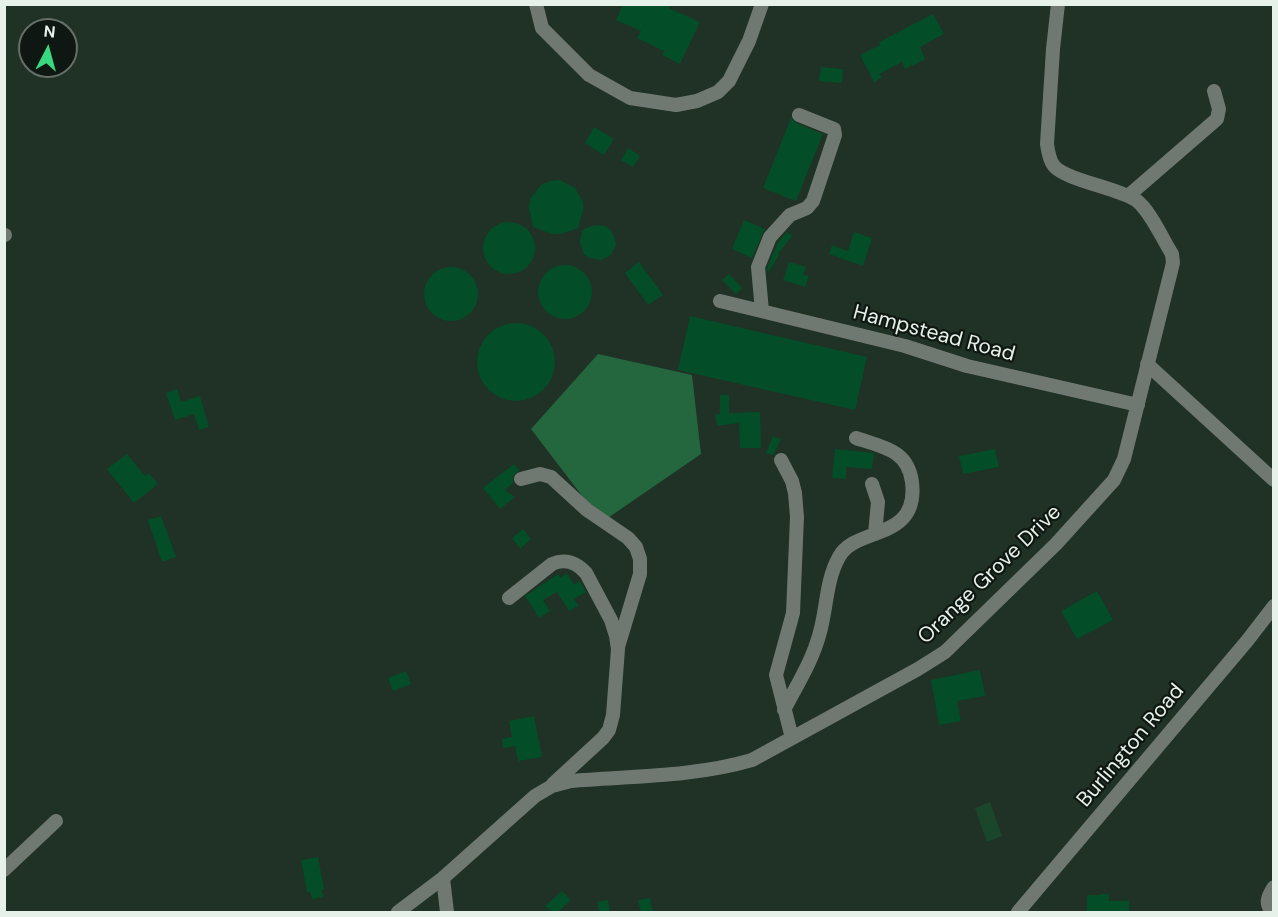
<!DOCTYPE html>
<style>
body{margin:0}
#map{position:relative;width:1278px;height:917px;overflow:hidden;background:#203125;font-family:"DM Sans",sans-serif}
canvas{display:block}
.frame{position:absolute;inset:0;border:6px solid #e6f1e9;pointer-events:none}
.north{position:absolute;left:18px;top:18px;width:60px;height:60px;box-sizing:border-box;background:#0f1712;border:2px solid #656e68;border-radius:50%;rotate:6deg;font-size:16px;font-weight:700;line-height:24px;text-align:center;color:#e6f1e9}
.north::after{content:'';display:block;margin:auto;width:21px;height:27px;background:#38d880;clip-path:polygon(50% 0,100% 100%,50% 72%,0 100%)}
</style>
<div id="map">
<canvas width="1278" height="917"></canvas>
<div class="frame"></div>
<div class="north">N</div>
</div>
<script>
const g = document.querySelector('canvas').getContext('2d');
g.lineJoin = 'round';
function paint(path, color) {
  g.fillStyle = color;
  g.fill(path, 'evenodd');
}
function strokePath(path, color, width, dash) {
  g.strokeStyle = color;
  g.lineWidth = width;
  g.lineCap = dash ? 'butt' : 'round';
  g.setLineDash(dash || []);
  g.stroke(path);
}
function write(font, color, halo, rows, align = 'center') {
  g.font = font + ' "DM Sans",sans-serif';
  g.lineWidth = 4.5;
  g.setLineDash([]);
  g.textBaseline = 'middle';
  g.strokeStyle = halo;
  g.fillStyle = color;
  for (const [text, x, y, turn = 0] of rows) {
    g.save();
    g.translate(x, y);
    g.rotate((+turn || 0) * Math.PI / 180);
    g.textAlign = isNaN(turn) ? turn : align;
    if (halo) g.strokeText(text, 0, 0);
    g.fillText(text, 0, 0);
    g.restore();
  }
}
paint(new Path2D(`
 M990,802L1002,836L987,842L975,808Z`), '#1a462b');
paint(new Path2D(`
 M598,354L692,375L701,454L602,522L531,429Z`), '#24663e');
paint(new Path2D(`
 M623,4H671L669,8L700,22L680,64L662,55L664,51L637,38L641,31L616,20Z
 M933,14L944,34L920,47L925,59L905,69L902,62L879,74L882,77L874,82L860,55L880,45L879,42Z
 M821,67L843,69L842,83L819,81Z
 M791,118L796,123L823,134L796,201L763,188Z
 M594,127L614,139L604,155L585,143Z
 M628,148L640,156L633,167L621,160Z
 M560,180L575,188L583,202V211L578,228L561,234H552L533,227L529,208L530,199L542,184L550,181Z
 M744,220L765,229L752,258L732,249Z
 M483 248a26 26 0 1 1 52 0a26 26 0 1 1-52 0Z
 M594,225L605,226L610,229L615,239L616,245L611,255L601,260L589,258L584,254L580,243L582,230Z
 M787,232L792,236L778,254L779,255L768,273L767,268L778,242Z
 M854,232L872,238L863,266L829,254L832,245L848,251Z
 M639,262L663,295L648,305L625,273Z
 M789,262L806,267L803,275L809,276L805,287L783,280Z
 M538 292a27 27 0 1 1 54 0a27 27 0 1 1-54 0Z
 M424 294a27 27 0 1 1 54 0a27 27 0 1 1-54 0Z
 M729,274L742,288L736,294L722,280Z
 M690,316L867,357L855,410L678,370Z
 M477 362a39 39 0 1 1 78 0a39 39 0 1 1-78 0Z
 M177,389L181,402L200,396L209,427L199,430L194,414L175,420L166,393Z
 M720,395H729V413L760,412L761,448H740L739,423L717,426L715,414H720Z
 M773,436L781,439L773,455L766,453Z
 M835,449L874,453L872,469L846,467V479L832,478Z
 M995,449L999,467L963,474L959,456Z
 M127,454L145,476L149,473L158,484L134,503L107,469Z
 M514,464L519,470L513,476V483L505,490L515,497L500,509L483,488Z
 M161,516L176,557L162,562L148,520Z
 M523,529L531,539L520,549L512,538Z
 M567,573L574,585L580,581L586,592L574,599L578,606L569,611L557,592L543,600L550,611L539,618L525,596L558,574L560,578Z
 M1097,591L1113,620L1077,639L1061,611Z
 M980,670L985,696L957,701L961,721L939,725L931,680Z
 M406,671L411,684L393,691L388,678Z
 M534,716L542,757L518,761L515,746L503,748L502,739L512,737L509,721Z
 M318,857L324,889L322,890L323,897L312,899L310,892H307L301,860Z
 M562,891L571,900L558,912H551L545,906Z
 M1100,894H1109V901H1129V912H1087V895H1100Z
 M650,898L653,912H641L638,900Z
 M608,900L610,912H599L597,902Z`), '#034e28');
strokePath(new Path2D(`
 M536,4L542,28L589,75L630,98L676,105L697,101L718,92L729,81L749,41L762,4
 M1128,196L1217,119L1219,109L1214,91
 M4,235H5
 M720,301L905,346L967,366L1138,405
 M762,311L758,267L770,237L790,215L807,208L813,201L835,135L834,129L799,115
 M1147,364L1274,480
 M781,460L792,481L795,493L797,517L793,613L776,675L792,738
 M521,479L540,474L551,477L587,510L628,538L636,547L640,559V574L618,647
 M872,484L878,502L875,534
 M509,598L552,564C565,558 577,563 586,573L611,620L616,636L618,649L613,715L609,730L603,738L553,784
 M784,710C797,685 813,660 820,632C827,607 826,580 839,557C855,526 919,542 912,482C908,450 883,447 856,438
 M4,870L56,821
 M443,878L447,912
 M398,912L443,878L535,796L552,786L571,781C631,776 694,777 752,760L918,669L945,652L1056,544L1114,480L1124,459L1173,263L1172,254C1163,240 1150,210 1136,200C1117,188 1066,180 1054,166C1049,160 1048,151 1047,144L1053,49L1058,4
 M1018,912L1247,641L1274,606
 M1273,912C1264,904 1268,896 1274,887`), '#707872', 14);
write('21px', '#e6f1e9', '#0f1712', [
 ["Hampstead Road",934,334,15],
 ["Orange Grove Drive",990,575,-44],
 ["Burlington Road",1131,746,-50]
]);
</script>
